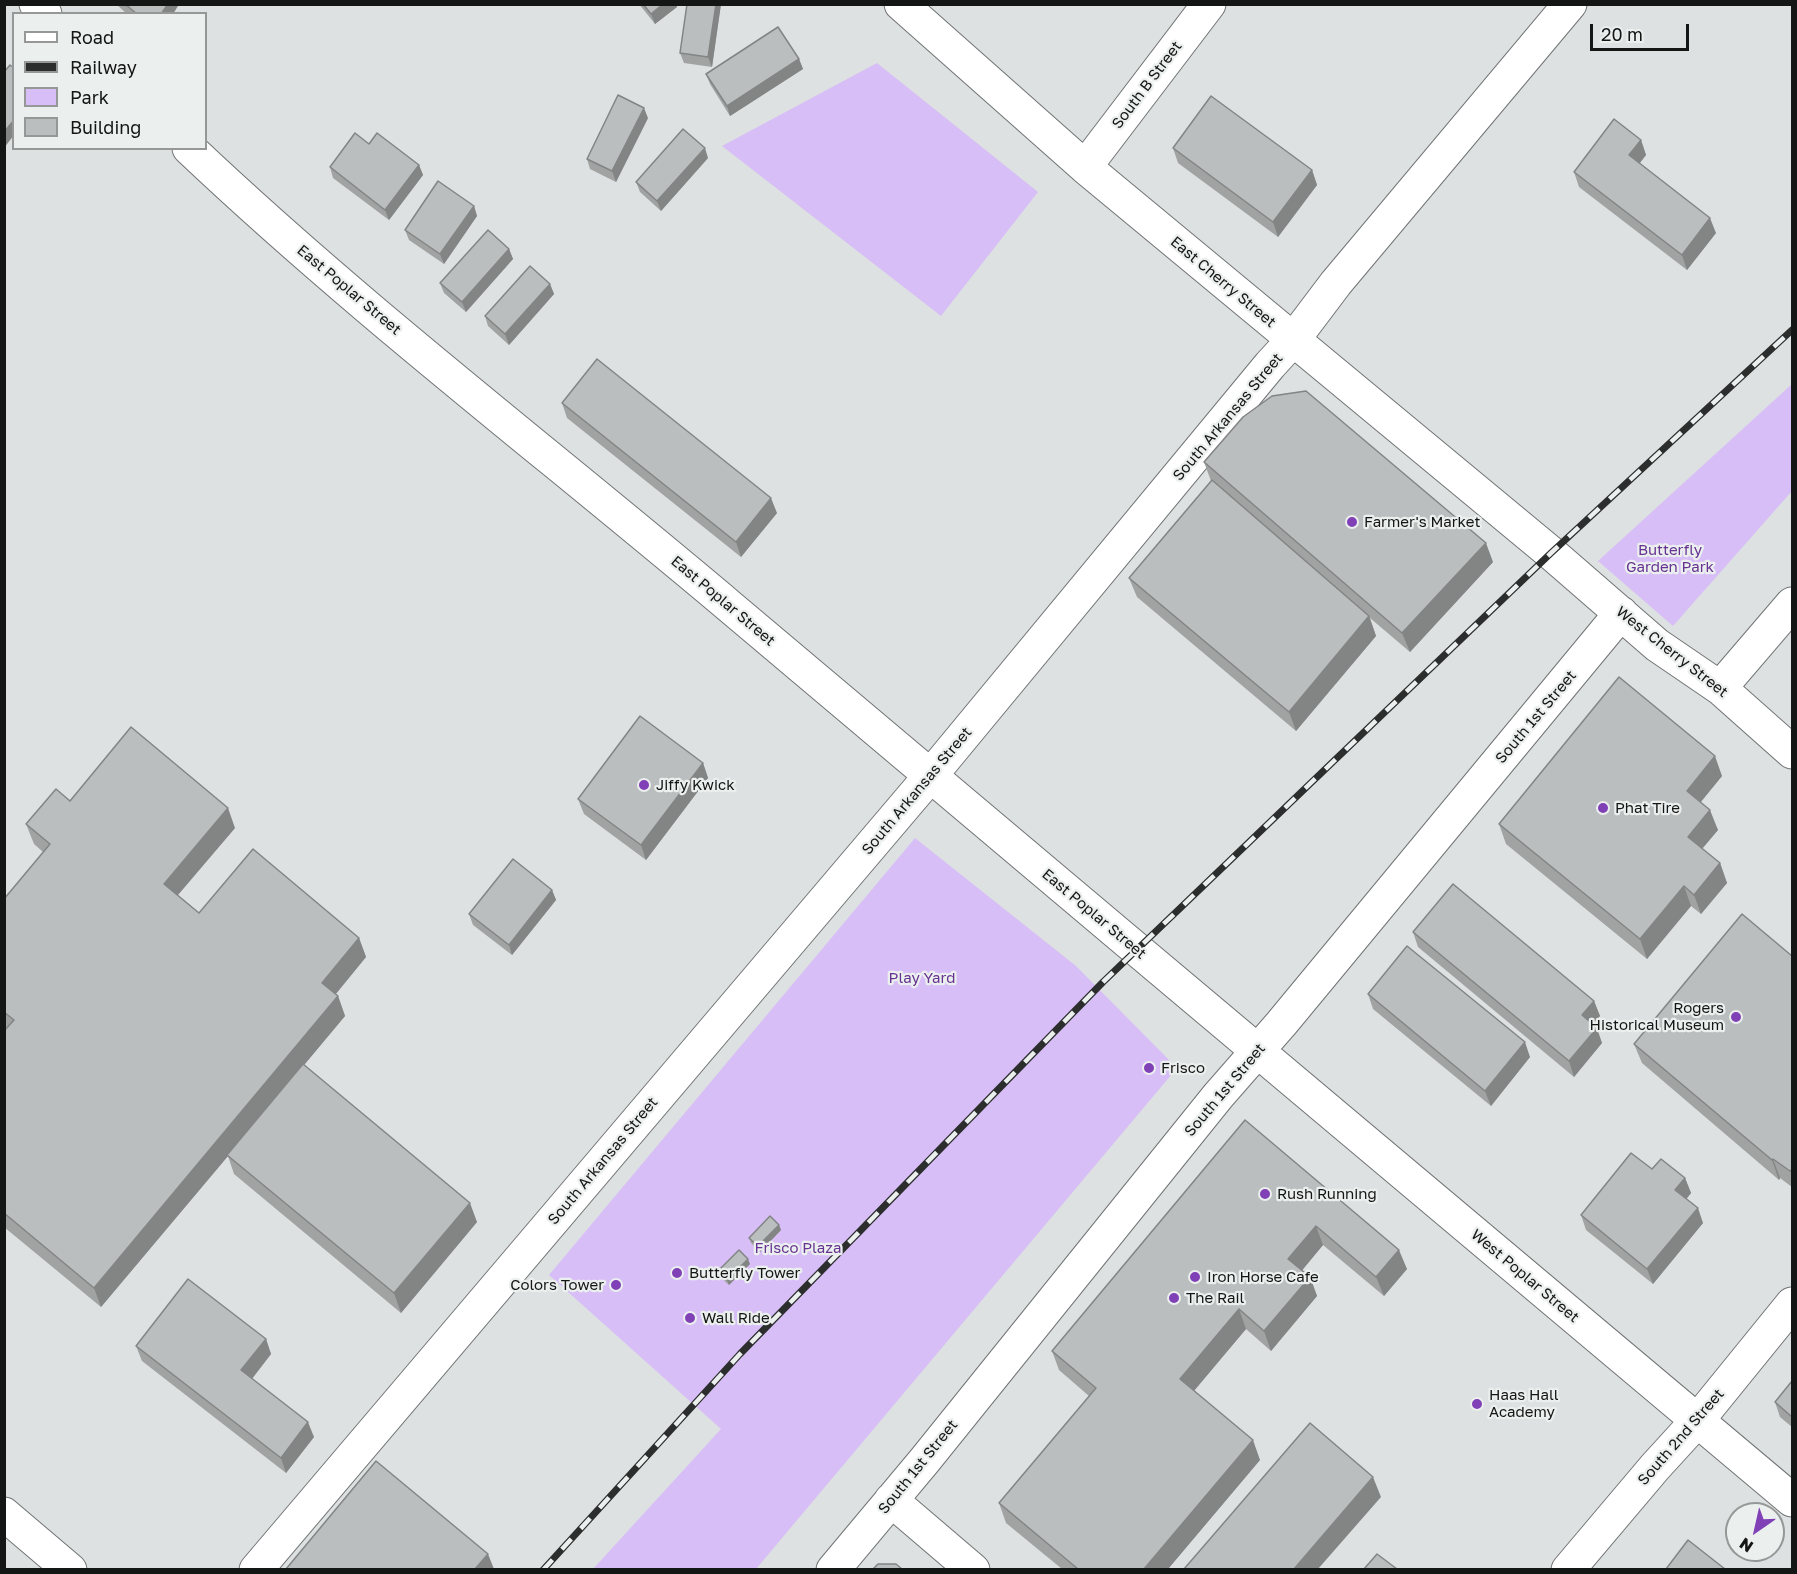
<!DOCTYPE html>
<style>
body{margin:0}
#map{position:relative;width:1797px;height:1574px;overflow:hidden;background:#dde1e1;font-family:"Golos Text",sans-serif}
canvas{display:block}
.frame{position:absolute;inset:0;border:6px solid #141515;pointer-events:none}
.legend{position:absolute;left:12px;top:12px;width:195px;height:138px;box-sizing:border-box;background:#ebefee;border:2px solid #959897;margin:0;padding:8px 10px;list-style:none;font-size:18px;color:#141515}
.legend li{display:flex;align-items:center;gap:12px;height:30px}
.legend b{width:30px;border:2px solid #959897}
.north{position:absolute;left:1725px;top:1502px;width:60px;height:60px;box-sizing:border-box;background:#ebefee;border:2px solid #959897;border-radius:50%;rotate:214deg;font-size:16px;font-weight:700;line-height:24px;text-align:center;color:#141515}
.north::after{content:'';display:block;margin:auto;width:21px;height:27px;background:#8041b6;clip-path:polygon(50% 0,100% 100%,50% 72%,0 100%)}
.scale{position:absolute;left:1590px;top:24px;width:99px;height:27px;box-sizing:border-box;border:3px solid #141515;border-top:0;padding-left:8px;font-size:18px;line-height:21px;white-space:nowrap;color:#141515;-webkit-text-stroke:4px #ebefee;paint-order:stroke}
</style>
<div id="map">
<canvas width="1797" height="1574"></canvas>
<div class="frame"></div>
<ul class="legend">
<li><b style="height:8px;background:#fff"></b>Road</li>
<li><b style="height:8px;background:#2c2e2e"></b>Railway</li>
<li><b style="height:16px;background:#d8bef7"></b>Park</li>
<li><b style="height:16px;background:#bbbebe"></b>Building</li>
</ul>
<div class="north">N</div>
<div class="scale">20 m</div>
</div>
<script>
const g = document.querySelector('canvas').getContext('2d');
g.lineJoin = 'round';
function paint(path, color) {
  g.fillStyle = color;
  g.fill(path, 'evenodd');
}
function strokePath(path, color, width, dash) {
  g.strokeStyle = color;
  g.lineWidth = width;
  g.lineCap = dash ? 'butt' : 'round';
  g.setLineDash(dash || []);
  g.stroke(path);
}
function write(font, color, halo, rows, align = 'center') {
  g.font = font + ' "Golos Text",sans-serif';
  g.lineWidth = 4.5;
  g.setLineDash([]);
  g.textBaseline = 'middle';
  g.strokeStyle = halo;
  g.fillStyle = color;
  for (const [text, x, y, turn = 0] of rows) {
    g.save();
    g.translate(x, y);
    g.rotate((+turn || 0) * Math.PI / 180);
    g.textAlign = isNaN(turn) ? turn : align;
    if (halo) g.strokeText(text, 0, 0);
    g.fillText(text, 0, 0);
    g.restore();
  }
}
paint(new Path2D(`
 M877,63L1038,192L941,316L722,146Z
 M1792,384V491L1673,626L1598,561Z
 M915,838L1076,966L1177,1068L756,1569H593L721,1429L549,1275Z`), '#d8bef7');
const minor = new Path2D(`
 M36,4L45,14
 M901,4L1085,167L1551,553L1657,645L1720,688L1792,752
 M189,148C360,310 548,453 728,605C1082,904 1438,1202 1792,1500
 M1085,167L1209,4
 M1720,688L1792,604
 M891,1500L973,1570
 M4,1514L70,1570
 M256,1570L931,775L1270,365L1293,340L1336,283L1570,4
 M833,1570L925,1460L1218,1096L1281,1024L1621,613
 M1568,1570L1655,1467L1697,1421L1792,1304`);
strokePath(minor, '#707473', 35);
strokePath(minor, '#fff', 33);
const rail = new Path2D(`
 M543,1570L740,1354L1103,982L1551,553L1792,330`);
strokePath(rail, '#2c2e2e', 7);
strokePath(rail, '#ebefee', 4.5, [14]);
paint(new Path2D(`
 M116,4H179L173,14H127Z
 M639,4H676L677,7L655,24Z
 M721,4L712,67L684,63L680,53Z
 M799,59L803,69L730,116L710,84L706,74Z
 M648,118L616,182L590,169L587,159Z
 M1641,140L1646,155L1640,163L1716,233L1687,270L1579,187L1574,172Z
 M369,144L419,165L423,175L389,220L333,178L330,167Z
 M1173,148L1312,170L1317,185L1278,237L1178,163Z
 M708,158L661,211L640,192L636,182Z
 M474,206L477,216L444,264L409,240L405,230Z
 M509,249L513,259L466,312L444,293L440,283Z
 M550,284L554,294L509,345L488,326L485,316Z
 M562,403L777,513L741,557L567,418Z
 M1204,462L1493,562L1410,652L1370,618L1376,636L1296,731L1137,597L1129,578L1211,481Z
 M703,763L708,778L646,860L584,814L578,799Z
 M1722,776L1701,802L1718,830L1702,849L1720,863L1727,883L1701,914L1691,906L1647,959L1506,844L1499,824Z
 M70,801L235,828L178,895L199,913L359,938L366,957L336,994L338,996L345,1016L304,1065L477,1222L401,1313L234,1174L228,1156L101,1307L4,1227V1031L7,1028L4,1026V899L43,852L34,844L26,824Z
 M552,890L556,900L512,955L473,925L469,914Z
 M1413,932L1594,1001L1600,1016L1593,1024L1602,1043L1574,1077L1418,947Z
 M1792,956V1187L1780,1178L1779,1180L1642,1063L1634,1044Z
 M1368,994L1530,1057L1491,1106L1373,1009Z
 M1245,1120L1407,1269L1384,1296L1323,1245L1302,1270L1310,1277L1317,1296L1271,1351L1246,1329L1194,1391L1260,1460L1168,1569H1062L1006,1523L999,1503L1089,1396L1059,1370L1052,1351Z
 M1652,1169L1685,1178L1691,1193L1686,1199L1703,1223L1653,1284L1586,1230L1581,1215Z
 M779,1225L781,1230L760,1252L751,1243L749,1238Z
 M750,1264L729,1285L719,1276L718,1271Z
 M266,1339L271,1354L252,1379L314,1437L286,1473L142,1361L136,1346Z
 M1792,1381V1427L1780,1417L1775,1402Z`), '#a1a3a3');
paint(new Path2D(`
 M168,4H179L173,14H161Z
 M663,4H676L677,7L655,24L651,14Z
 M716,4H721L712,67L708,57Z
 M799,59L803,69L730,116L727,106Z
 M644,108L648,118L616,182L612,171Z
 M14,120V135L4,148V132Z
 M1641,140L1646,155L1634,170L1629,155Z
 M705,148L708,158L661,211L657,201Z
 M419,165L423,175L389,220L385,210Z
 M1312,170L1317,185L1278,237L1273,222Z
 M474,206L477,216L444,264L440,254Z
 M1710,218L1716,233L1687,270L1682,255Z
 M509,249L513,259L466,312L462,302Z
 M550,284L554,294L509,345L505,334Z
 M771,498L777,513L741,557L736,542Z
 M1486,543L1493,562L1410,652L1402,633Z
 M1369,616L1376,636L1296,731L1289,712Z
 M1715,756L1722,776L1694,810L1687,791Z
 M703,763L708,778L646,860L641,845Z
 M228,808L235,828L171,903L164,884Z
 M1710,810L1718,830L1695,857L1688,837Z
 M1720,863L1727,883L1701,914L1694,895Z
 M1684,886L1691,906L1647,959L1640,939Z
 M552,890L556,900L512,955L509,945Z
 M359,938L366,957L329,1002L322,983Z
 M338,996L345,1016L228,1156L227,1155L228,1156L101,1307L94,1288Z
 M1594,1001L1600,1016L1588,1030L1582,1015Z
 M1597,1028L1602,1043L1574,1077L1569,1061Z
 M1525,1042L1530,1057L1491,1106L1485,1091Z
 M1773,1159L1780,1178L1779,1180L1772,1160Z
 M1685,1178L1691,1193L1681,1206L1675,1190Z
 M470,1203L477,1222L401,1313L394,1293Z
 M1698,1208L1703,1223L1653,1284L1647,1269Z
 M779,1225L781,1230L760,1252L758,1246Z
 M1316,1226L1323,1245L1295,1279L1288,1259Z
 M1399,1250L1407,1269L1384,1296L1376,1277Z
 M748,1259L750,1264L729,1285L727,1280Z
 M1310,1277L1317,1296L1271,1351L1264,1331Z
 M1239,1309L1246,1329L1187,1399L1180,1379Z
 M266,1339L271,1354L247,1385L241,1370Z
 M308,1422L314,1437L286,1473L281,1458Z
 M1253,1440L1260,1460L1168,1569H1144Z
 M1373,1477L1381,1497L1318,1569H1294Z
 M488,1554L494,1569H475Z`), '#838585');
const building = new Path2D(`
 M125,4H168L161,14H137Z
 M643,4H663L651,14Z
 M687,4H716L708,57L680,53Z
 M778,27L799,59L727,106L706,74Z
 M10,65L14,68V120L4,132V72Z
 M618,95L644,108L612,171L587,159Z
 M1211,96L1312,170L1273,222L1173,148Z
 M1614,119L1641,140L1629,155L1710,218L1682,255L1574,172Z
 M683,129L705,148L657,201L636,182Z
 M355,133L369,144L377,133L419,165L385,210L330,167Z
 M438,181L474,206L440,254L405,230Z
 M488,230L509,249L462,302L440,283Z
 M530,266L550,284L505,334L485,316Z
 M597,359L771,498L736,542L562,403Z
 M1306,391L1486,543L1402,633L1204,462L1243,417L1272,396Z
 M1212,480L1369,616L1289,712L1129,578Z
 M1619,677L1715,756L1687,791L1710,810L1688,837L1720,863L1694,895L1684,886L1640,939L1499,824Z
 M640,716L703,763L641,845L578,799Z
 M131,727L228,808L164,884L199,913L253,849L359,938L322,983L338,996L94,1288L4,1213V1031L14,1020L4,1012V899L50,844L26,824L56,789L70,801Z
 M513,859L552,890L509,945L469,914Z
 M1453,884L1594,1001L1582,1015L1597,1028L1569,1061L1413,932Z
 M1742,914L1792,956V1170L1790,1171L1773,1159L1772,1160L1634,1044Z
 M1407,946L1525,1042L1485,1091L1368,994Z
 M303,1064L470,1203L394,1293L227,1155Z
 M1245,1120L1399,1250L1376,1277L1316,1226L1288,1259L1310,1277L1264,1331L1239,1309L1180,1379L1253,1440L1144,1569H1078L999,1503L1096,1388L1052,1351Z
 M1631,1153L1652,1169L1661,1159L1685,1178L1675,1190L1698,1208L1647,1269L1581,1215Z
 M770,1216L779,1225L758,1246L749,1238Z
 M739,1250L748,1259L727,1280L718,1271Z
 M188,1279L266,1339L241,1370L308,1422L281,1458L136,1346Z
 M1792,1381V1417L1775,1402Z
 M1310,1423L1373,1477L1294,1569H1184Z
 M376,1461L488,1554L475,1569H286Z
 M1688,1540L1725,1569H1666Z
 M1377,1554L1397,1569H1364Z
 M878,1564H896L902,1569H873Z`);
paint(building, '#bbbebe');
strokePath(building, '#838585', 1.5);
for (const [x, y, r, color] of [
 [1352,522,6,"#8041b6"],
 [644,785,6,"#8041b6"],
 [1603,808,6,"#8041b6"],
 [1736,1017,6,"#8041b6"],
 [1149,1068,6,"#8041b6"],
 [1265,1194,6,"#8041b6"],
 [677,1273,6,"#8041b6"],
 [1195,1277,6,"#8041b6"],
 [616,1285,6,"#8041b6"],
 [1174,1298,6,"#8041b6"],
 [690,1318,6,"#8041b6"],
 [1477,1404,6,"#8041b6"]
]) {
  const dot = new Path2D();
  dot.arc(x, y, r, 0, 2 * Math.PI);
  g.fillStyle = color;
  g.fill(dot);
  strokePath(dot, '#ebefee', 2);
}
write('15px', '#141515', '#ebefee', [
 ["South B Street",1147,85,-53],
 ["East Cherry Street",1223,282,40],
 ["East Poplar Street",349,290,40],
 ["South Arkansas Street",1228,417,-50],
 ["East Poplar Street",723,601,40],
 ["West Cherry Street",1672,652,38],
 ["South 1st Street",1536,717,-50],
 ["South Arkansas Street",917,791,-50],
 ["East Poplar Street",1094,914,40],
 ["South 1st Street",1225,1090,-50],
 ["South Arkansas Street",603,1161,-50],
 ["West Poplar Street",1525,1276,40],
 ["South 2nd Street",1681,1437,-49],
 ["South 1st Street",918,1467,-51]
]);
write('15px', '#141515', '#ebefee', [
 ["Farmer's Market",1364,522],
 ["Jiffy Kwick",656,785],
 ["Phat Tire",1615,808],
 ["Rogers",1724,1008,"right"],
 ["Historical Museum",1724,1025,"right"],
 ["Frisco",1161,1068],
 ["Rush Running",1277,1194],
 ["Butterfly Tower",689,1273],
 ["Iron Horse Cafe",1207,1277],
 ["Colors Tower",604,1285,"right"],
 ["The Rail",1186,1298],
 ["Wall Ride",702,1318],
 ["Haas Hall",1489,1395],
 ["Academy",1489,1412]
], 'left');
write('15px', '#663392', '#ebefee', [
 ["Butterfly",1670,550],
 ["Garden Park",1670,567],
 ["Play Yard",922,978],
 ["Frisco Plaza",798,1248]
]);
</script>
